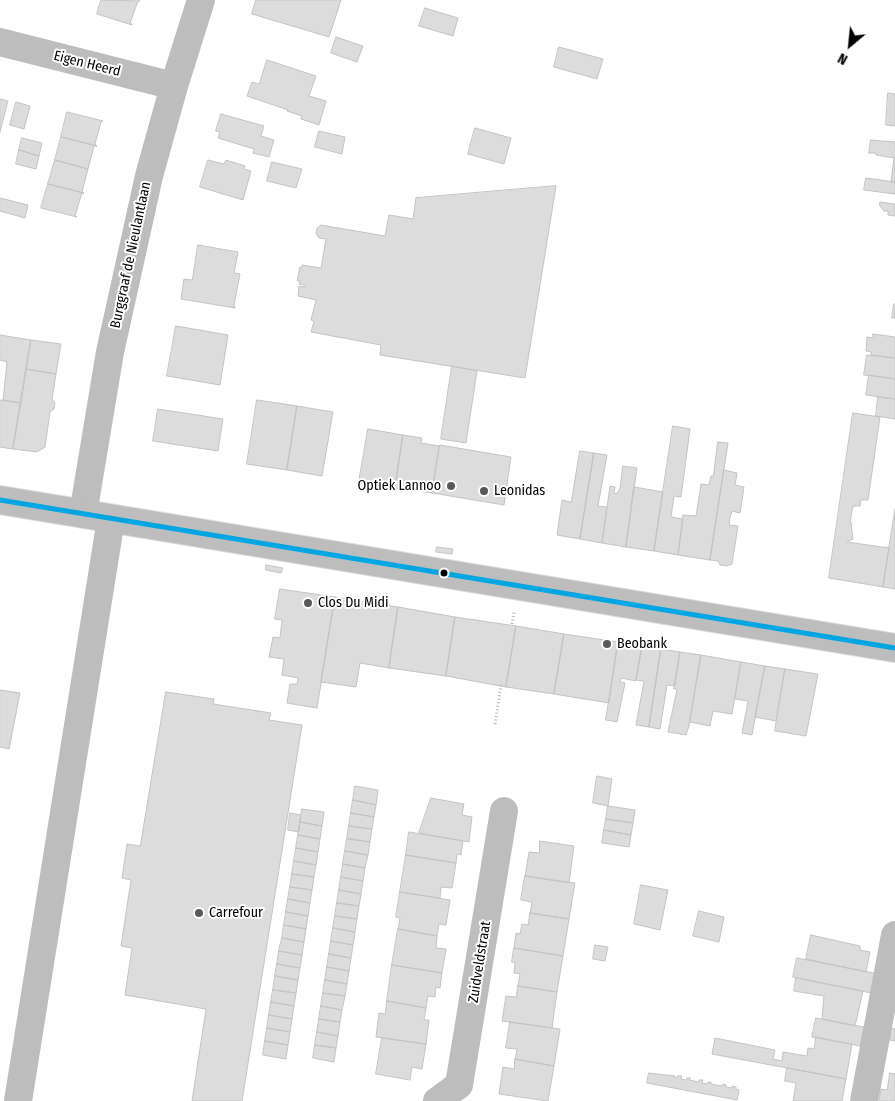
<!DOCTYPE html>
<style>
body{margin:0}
#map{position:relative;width:895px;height:1101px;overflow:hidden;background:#fff;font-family:"Fira Sans Condensed",sans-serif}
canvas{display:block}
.north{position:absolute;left:825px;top:20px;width:50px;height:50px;-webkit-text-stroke:4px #fff;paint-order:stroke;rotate:208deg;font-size:14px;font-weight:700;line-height:20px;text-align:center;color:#000}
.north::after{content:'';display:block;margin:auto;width:18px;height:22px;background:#000;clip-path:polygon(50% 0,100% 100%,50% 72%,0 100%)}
</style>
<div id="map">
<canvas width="895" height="1101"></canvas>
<div class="north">N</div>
</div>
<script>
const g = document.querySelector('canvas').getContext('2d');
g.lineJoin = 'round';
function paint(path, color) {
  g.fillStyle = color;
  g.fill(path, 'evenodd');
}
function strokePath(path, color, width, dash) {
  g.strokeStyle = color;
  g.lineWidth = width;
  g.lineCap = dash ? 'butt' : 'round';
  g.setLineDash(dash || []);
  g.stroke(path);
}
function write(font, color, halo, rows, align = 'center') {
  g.font = font + ' "Fira Sans Condensed",sans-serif';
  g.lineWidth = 4;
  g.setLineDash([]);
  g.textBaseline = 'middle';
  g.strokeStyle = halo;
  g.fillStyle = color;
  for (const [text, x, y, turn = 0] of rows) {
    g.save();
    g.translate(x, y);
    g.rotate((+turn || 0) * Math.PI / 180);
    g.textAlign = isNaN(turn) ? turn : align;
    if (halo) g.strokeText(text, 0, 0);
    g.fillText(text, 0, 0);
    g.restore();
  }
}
const building = new Path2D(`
 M101,0L140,1H138L130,23L132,24V25L97,14Z
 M256,0H341L329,37L252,14Z
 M425,8L458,18L453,36L419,26Z
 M336,37L363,46L357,62L331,53Z
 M559,47L603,59L597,79L554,67Z
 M267,60L316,76L309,96L326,101L319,125L301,119L302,116L287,111L288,110L247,96L252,82L259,84Z
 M888,93L895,94V126L886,125Z
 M0,99L8,101L0,132Z
 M16,102L30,106L24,129L10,125Z
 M67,112L103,121L101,122L95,144L97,146L61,137Z
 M221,114L264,126L261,136L274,140L269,157L253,153L254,149L218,138L220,132L216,131Z
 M475,128L511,138L504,164L468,154Z
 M319,131L345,137L342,154L315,147Z
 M61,137L97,146H94L88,169L55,160Z
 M22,138L42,143L39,156L19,150Z
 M871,140L895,142V182H891L894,158L876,155V153H869Z
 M19,150L39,156L36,169L16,164Z
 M55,160L88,169L82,192L84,193L48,184Z
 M208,160L224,164L226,160L245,166L244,169L251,171L243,200L200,187Z
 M272,162L302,169L296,188L267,181Z
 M866,178L895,182V194L864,190Z
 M48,184L84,193H82L75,216L77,217L41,208Z
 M556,186L525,378L380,355L381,345L311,332L314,321L311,320L316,300L298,296L299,286L305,287V285L299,284L300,281H297L300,267L302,268V265L321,268L326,239L319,238L316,234L317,228L321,225L385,236L389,215L413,219L416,198Z
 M0,198L28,205L25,218L0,211Z
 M880,202L895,204V216L888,215V211H884L880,206Z
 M198,245L238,252L234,273L240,274L234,305L235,308L181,299L184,279L192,280Z
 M894,304H895V318H892Z
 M176,326L228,335L220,385L167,376Z
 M873,334L895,337V358L871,355V352L866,351L867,337L873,338Z
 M0,335L31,340L21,403L3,400L7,362L0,360Z
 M31,340L61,344L56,374L26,369Z
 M867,355L895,358V379L864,375Z
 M452,366L477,371L466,443L441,439Z
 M26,369L56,374L52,399L55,403L54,409L50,412L45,447L37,452L13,449Z
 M869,375L895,379V399L866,395Z
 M878,397L895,399V419L876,416Z
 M0,400L21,403L13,449L0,447Z
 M257,400L297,406L287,470L247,464Z
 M297,406L333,412L322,476L287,470Z
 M158,409L223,419L218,451L153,441Z
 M853,413L880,417L868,500H861L860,506H853L850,522H851L853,539L847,542L889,548L883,587L829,578Z
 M673,426L690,429L681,497L674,496L671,517L683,519L678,555L654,551Z
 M368,429L403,435L395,488L359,482Z
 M403,435L422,438L421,443L439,446L432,493L395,488Z
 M718,442L728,443L710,560L678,555L683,515L696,516L701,484L709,485L711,476H713Z
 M440,445L511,457L504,505L432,493Z
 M580,451L594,453L580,539L557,535L562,500L571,502Z
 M594,453L607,455L598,506L607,507L602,543L580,539Z
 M623,466L637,468L626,547L602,543L610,486L615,487L614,493L617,494L620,488Z
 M724,470L737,473L735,485L744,487L740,513L732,511L730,518L729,525L738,526L732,564L727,566L720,565L718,561L710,560Z
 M634,487L663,492L654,551L626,547Z
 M895,509V589L883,587Z
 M437,547L453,549L452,554L436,552Z
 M266,565L283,568L281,573L266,570Z
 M280,589L335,597L317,708L287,703L290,684H297L298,678L282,675L284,659L269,657L273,637L280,638L282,620L275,619Z
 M335,597L398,607L389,668L360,663L356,687L321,682Z
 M398,607L455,617L446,676L389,668Z
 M455,617L516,626L506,687L446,676Z
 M516,626L564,634L554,694L506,687Z
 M564,634L618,642L609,703L554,694Z
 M618,642L642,646L636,681L621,678L620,682L625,683L617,722L606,720Z
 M642,646L661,649L649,727L636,725L644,681L636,680Z
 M661,649L680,652L675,686L667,685L660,729L649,727Z
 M680,652L701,655L689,726L686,735L668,732L677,689H674Z
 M701,655L741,662L732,714L713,711L710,726L690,722Z
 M741,662L765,666L752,735L742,733L748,701L735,699Z
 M765,666L785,669L776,721L755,717Z
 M785,669L818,674L806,736L775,731Z
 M0,690L20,693L9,749L0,747Z
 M166,692L214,699L213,704L271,713L269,720L302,725L242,1101H192L206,1009L125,995L132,948L121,946L131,880L122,878L127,844L140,846Z
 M597,776L612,779L608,806L593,803Z
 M355,786L378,790L376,805L353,800Z
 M431,798L464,804L462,815L472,817L469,842L419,833Z
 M353,800L376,805L374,817L351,813Z
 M608,806L635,810L633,823L606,819Z
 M302,809L324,812L322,826L300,822Z
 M290,813L301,815L299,832L288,830Z
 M351,813L374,817L372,829L349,826Z
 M606,819L633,823L631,835L604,830Z
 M300,822L322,826L320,839L298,835Z
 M349,826L372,829L370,842L347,838Z
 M604,830L631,835L629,847L602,843Z
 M409,832L463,841L461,855L457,854L456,863L406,855Z
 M298,835L320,839L318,852L296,848Z
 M347,839L370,842L368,855L345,851Z
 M540,841L574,846L569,883L525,876L529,852L539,853Z
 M296,848L318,852L316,865L294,861Z
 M345,851L368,855L365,868L343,864Z
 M406,855L456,863L452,888L441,887L440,898L400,892Z
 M294,861L316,865L314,877L292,874Z
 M343,864L365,868L363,881L341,877Z
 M292,874L314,877L312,890L290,887Z
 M525,876L575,883L569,919L530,913L532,902L521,900Z
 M341,877L363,881L361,894L339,890Z
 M641,885L668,890L660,930L634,924Z
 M290,887L312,890L310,903L288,899Z
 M339,890L361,894L359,906L337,903Z
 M400,892L450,900L446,925L439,924L437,936L398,929L400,918L396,917Z
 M288,899L310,903L308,916L286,912Z
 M337,903L359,906L357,919L335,916Z
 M699,911L724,917L719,942L693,936Z
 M286,912L308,916L306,929L284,925Z
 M530,913L569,919L563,956L514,948L516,933L520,934L522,924L528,925Z
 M335,916L357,919L355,932L333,928Z
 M284,925L306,929L304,942L282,938Z
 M333,928L355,932L353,945L331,941Z
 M398,929L437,936L436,948L446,949L442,973L392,965Z
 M811,935L860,946V950L870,952L866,972L806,959Z
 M282,938L304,942L302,955L279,951Z
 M331,941L353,945L351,958L329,954Z
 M595,945L608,947L605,961L593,959Z
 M514,948L563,956L557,992L518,986L520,974L514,973L515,963L512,962Z
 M279,951L302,955L300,968L277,964Z
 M329,954L351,958L349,971L327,967Z
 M797,958L874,973L871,993L793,977Z
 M277,964L300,968L298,980L275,976Z
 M392,965L442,973L440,988L436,987L435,997L428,996L426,1008L387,1001Z
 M327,967L349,971L347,984L325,980Z
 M275,976L298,980L296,993L273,990Z
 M796,978L863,991L855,1026L822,1019L824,996L794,991Z
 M325,980L347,984L345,996L323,993Z
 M518,986L557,992L552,1028L502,1021L506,996L516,997Z
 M273,990L296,993L294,1006L271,1002Z
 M323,993L345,996L342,1010L321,1006Z
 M387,1001L426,1008L424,1020H429L426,1044L376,1037L379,1013L385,1014Z
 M271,1002L294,1006L292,1019L269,1015Z
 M321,1006L342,1010L340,1022L319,1019Z
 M269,1015L292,1019L290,1032L267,1028Z
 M816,1018L864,1027L860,1046L812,1037Z
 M319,1019L340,1022L338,1036L317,1032Z
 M510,1022L560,1029L554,1066L515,1059L517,1049L506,1048Z
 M267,1028L290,1032L288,1045L265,1041Z
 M892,1028L895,1029V1041L890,1040Z
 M317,1032L338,1036L336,1048L315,1045Z
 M816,1037L852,1044L846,1079L712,1054L715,1038L775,1050L773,1059L782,1061L783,1052L807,1056L808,1048L814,1049Z
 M382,1038L426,1044L422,1069L412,1067L410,1080L376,1074Z
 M265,1041L288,1045L286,1059L263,1055Z
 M315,1045L336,1048L334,1062L313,1058Z
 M515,1059L554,1066L548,1101L499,1094L503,1067L514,1069Z
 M787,1068L846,1079L842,1101H793L796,1083L785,1081Z
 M649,1073L675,1076L674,1078H677V1076H682L681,1079L686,1080L687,1078H690V1080L698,1082L699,1080H703L702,1083L707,1084L708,1082H711V1084L722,1086L723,1084L726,1085V1087L732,1088V1086L736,1087V1089L739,1090L737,1100L647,1083Z
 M890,1073L895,1074V1101H879L881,1089L887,1090Z`);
paint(building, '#dcdcdc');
strokePath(building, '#c4c4c4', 1);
const major = new Path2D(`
 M0,500L895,648`);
strokePath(major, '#dbdbdb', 30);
strokePath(new Path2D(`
 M512,624L514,612
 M495,724L501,685`), '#b8b8b8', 3, [1, 2.5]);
strokePath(new Path2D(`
 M0,42L174,86
 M83,514L110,352L149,176L174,86L201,0
 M18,1101L111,519
 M437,1101L459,1085L504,811
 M864,1101L895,935`), '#bdbdbd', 28);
strokePath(major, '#bdbdbd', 28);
strokePath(new Path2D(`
 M0,500L895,648`), '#00a6e2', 5);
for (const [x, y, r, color] of [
 [451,486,5,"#595959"],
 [484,491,5,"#595959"],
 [444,573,4.5,"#000"],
 [308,603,5,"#595959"],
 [607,644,5,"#595959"],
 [199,913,5,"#595959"]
]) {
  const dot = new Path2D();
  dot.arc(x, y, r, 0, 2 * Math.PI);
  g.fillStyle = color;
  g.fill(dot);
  strokePath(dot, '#fff', 2);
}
write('14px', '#000', '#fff', [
 ["Eigen Heerd",87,64,14],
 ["Burggraaf de Nieulantlaan",131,255,-78],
 ["Zuidveldstraat",480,962,-81]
]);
write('14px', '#000', '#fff', [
 ["Optiek Lannoo",441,486,"right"],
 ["Leonidas",494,491],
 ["Clos Du Midi",318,603],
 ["Beobank",617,644],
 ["Carrefour",209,913]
], 'left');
</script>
